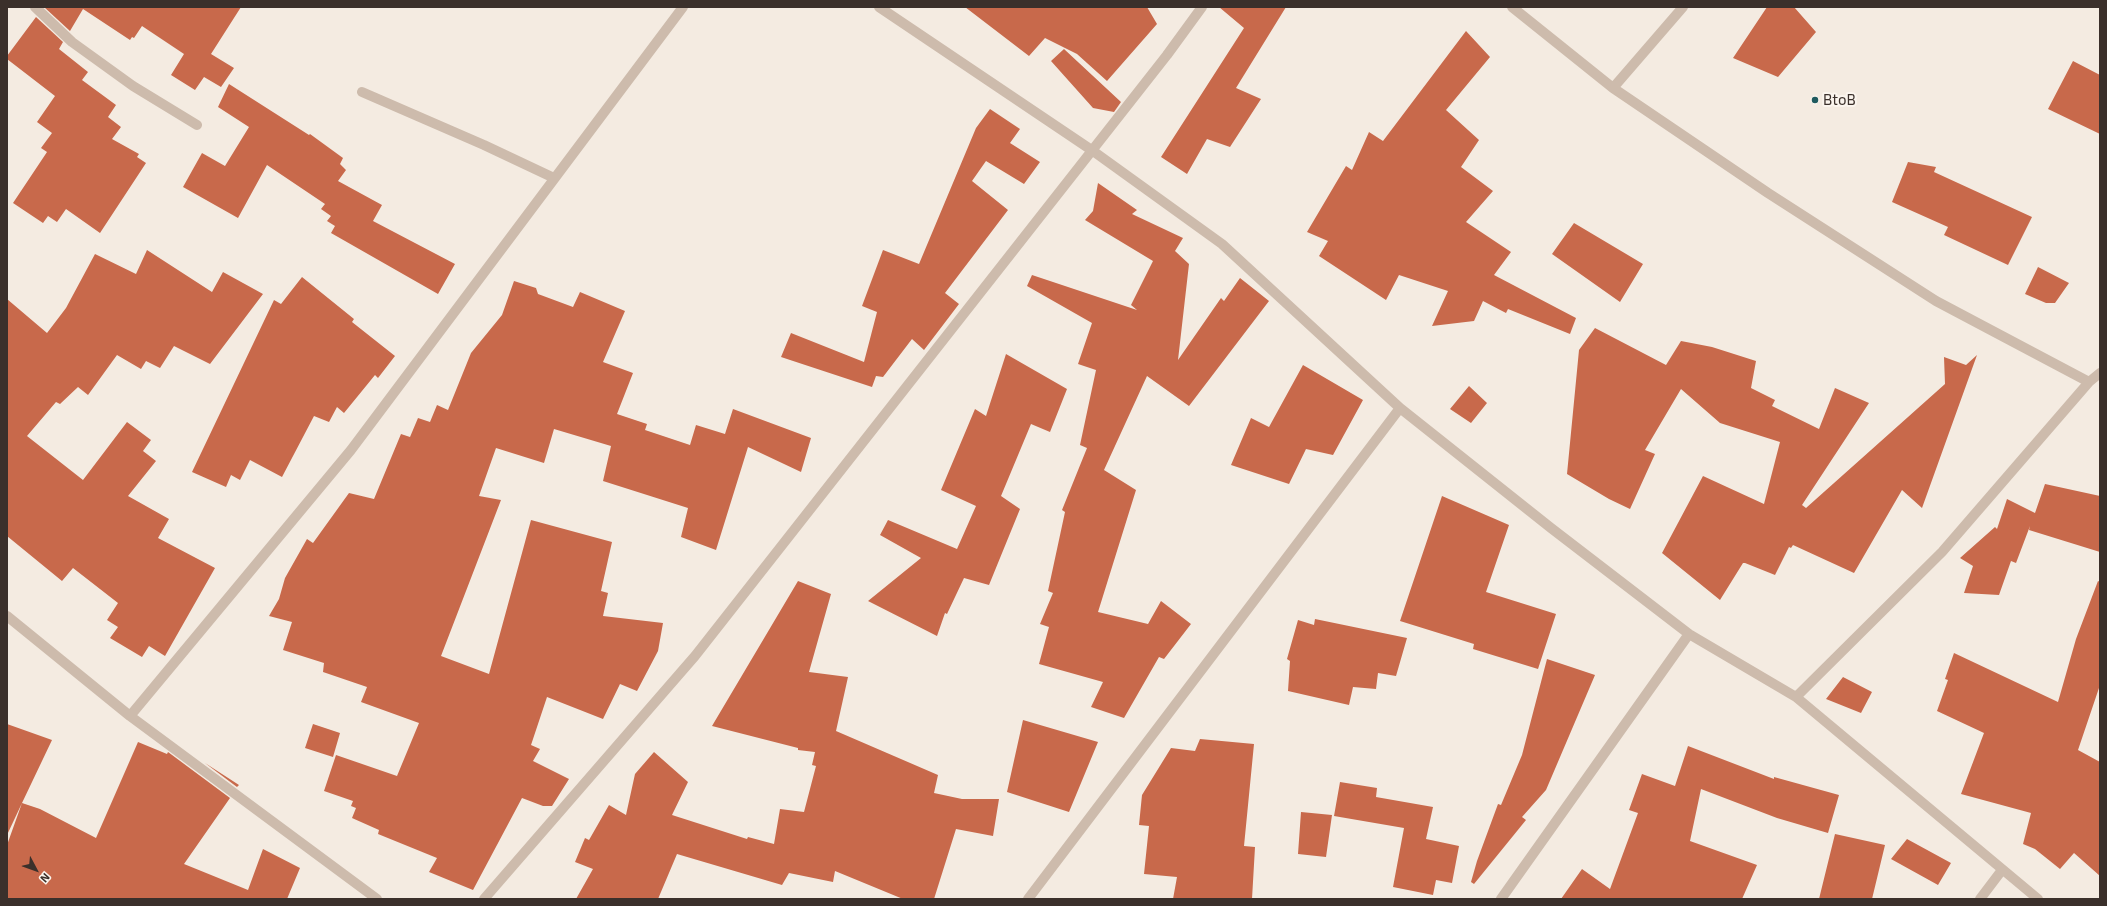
<!DOCTYPE html>
<style>
body{margin:0}
#map{position:relative;width:2107px;height:906px;overflow:hidden;background:#f4ebe1;font-family:"Exo 2",sans-serif}
canvas{display:block}
.frame{position:absolute;inset:0;border:8px solid #3b302b;pointer-events:none}
.north{position:absolute;left:16px;top:850px;width:40px;height:40px;-webkit-text-stroke:3px #fbf5ee;paint-order:stroke;rotate:131deg;font-size:11px;font-weight:700;line-height:16px;text-align:center;color:#3b302b}
.north::after{content:'';display:block;margin:auto;width:14px;height:18px;background:#3b302b;clip-path:polygon(50% 0,100% 100%,50% 72%,0 100%)}
</style>
<div id="map">
<canvas width="2107" height="906"></canvas>
<div class="frame"></div>
<div class="north">N</div>
</div>
<script>
const g = document.querySelector('canvas').getContext('2d');
g.lineJoin = 'round';
function paint(path, color) {
  g.fillStyle = color;
  g.fill(path, 'evenodd');
}
function strokePath(path, color, width, dash) {
  g.strokeStyle = color;
  g.lineWidth = width;
  g.lineCap = dash ? 'butt' : 'round';
  g.setLineDash(dash || []);
  g.stroke(path);
}
function write(font, color, halo, rows, align = 'center') {
  g.font = font + ' "Exo 2",sans-serif';
  g.lineWidth = 4;
  g.setLineDash([]);
  g.textBaseline = 'middle';
  g.strokeStyle = halo;
  g.fillStyle = color;
  for (const [text, x, y, turn = 0] of rows) {
    g.save();
    g.translate(x, y);
    g.rotate((+turn || 0) * Math.PI / 180);
    g.textAlign = isNaN(turn) ? turn : align;
    if (halo) g.strokeText(text, 0, 0);
    g.fillText(text, 0, 0);
    g.restore();
  }
}
paint(new Path2D(`
 M44,7H241L211,54L234,68L221,87L204,77L195,90L171,75L184,54L142,26L134,38L132,37L130,40L83,9L70,31Z
 M965,7H1147L1157,24L1107,81L1077,54L1045,38L1029,56Z
 M1219,7H1286L1236,88L1261,99L1230,147L1207,139L1187,174L1161,157L1244,28Z
 M1767,7H1794L1816,32L1778,77L1733,58Z
 M36,17L63,42L59,49L88,72L82,80L116,105L108,117L121,127L112,139L139,154L137,157L146,163L100,233L66,209L57,222L48,216L43,223L13,203L47,152L41,148L52,133L37,122L55,96L7,59V56Z
 M1466,31L1490,57L1446,110L1479,140L1461,167L1493,191L1466,222L1511,252L1494,275L1576,318L1570,334L1508,309L1506,313L1483,301L1474,321L1432,326L1448,291L1399,275L1386,300L1319,256L1328,241L1307,232L1346,166L1352,170L1369,132L1383,141Z
 M1064,49L1121,102L1114,112L1093,108L1051,61Z
 M2073,61L2100,75V134L2048,109Z
 M229,84L309,135L310,134L343,158L340,164L346,170L338,181L382,205L373,221L455,264L438,294L331,233L335,226L327,221L331,216L321,209L325,204L267,165L238,218L183,187L202,153L225,166L249,127L218,107Z
 M990,109L1020,129L1010,143L1040,162L1024,184L986,161L972,181L1008,210L945,293L959,304L924,350L912,339L883,377L876,376L872,387L781,357L791,333L864,362L877,312L862,306L883,250L919,264L976,128Z
 M1908,162L1936,167L1934,172L2032,217L2008,265L1944,235L1948,227L1892,202Z
 M1098,183L1137,210L1132,214L1183,238L1175,251L1189,264L1178,360L1221,298L1224,301L1240,278L1269,301L1189,406L1147,376L1104,470L1136,490L1098,612L1148,624L1161,601L1191,624L1164,659L1159,657L1124,718L1091,707L1103,682L1039,664L1049,627L1040,624L1053,593L1048,591L1065,512L1062,510L1087,448L1080,445L1096,370L1078,364L1092,323L1027,286L1032,275L1137,310L1131,305L1153,261L1085,220L1093,211Z
 M1574,223L1643,264L1620,302L1552,254Z
 M147,250L212,292L223,272L263,294L210,364L174,346L160,368L146,361L141,369L117,355L88,395L78,387L60,404L56,402L27,436L83,480L127,422L151,440L143,451L156,461L128,496L169,519L158,538L215,568L165,656L149,646L142,657L110,638L118,627L107,620L118,603L73,568L62,581L7,536V299L47,333L66,308L95,254L136,274Z
 M2038,267L2069,283L2055,303H2046L2025,294Z
 M302,277L354,319L352,322L395,356L378,378L375,375L344,413L337,407L329,422L314,416L282,477L250,460L240,480L231,475L226,487L192,472L274,300L281,304Z
 M514,281L536,288L538,294L573,307L580,292L625,311L603,362L633,373L617,414L647,424L645,430L690,445L696,425L725,434L733,409L811,438L801,472L748,447L716,550L681,537L688,508L603,481L611,446L554,429L544,463L496,448L479,496L501,500L441,656L489,674L531,520L612,542L601,591L608,593L603,616L663,623L658,651L637,691L620,684L603,719L547,697L531,745L540,749L533,761L569,779L552,806H543L522,798L473,890L429,872L437,858L378,834L379,830L352,818L356,808L351,806L353,801L324,791L336,755L397,776L419,723L361,702L367,687L323,672L324,663L283,650L292,622L269,616L279,599L285,578L307,539L313,543L349,493L374,499L401,434L410,437L418,418L430,422L437,405L448,410L471,353L502,315Z
 M1595,328L1666,365L1681,341L1712,347L1756,361L1751,388L1775,400L1772,406L1819,429L1835,388L1869,403L1802,505L1806,508L1945,384L1944,357L1966,365L1977,355L1922,508L1902,490L1854,573L1793,545L1791,548L1789,547L1775,575L1745,563H1743L1720,600L1662,553L1703,476L1764,504L1780,442L1720,423L1681,389L1645,450L1655,454L1630,509L1609,499L1567,474L1579,350Z
 M1006,354L1067,389L1050,432L1031,424L1001,496L1020,509L989,585L964,578L947,614L945,613L937,636L868,601L921,558L880,535L888,520L957,549L976,506L941,490L975,409L986,416Z
 M1303,365L1363,400L1333,455L1306,449L1289,484L1231,465L1251,418L1269,427Z
 M1469,386L1487,403L1471,423L1450,409Z
 M2045,484L2100,496V552L2029,530L2030,526L2016,563L2011,561L1999,595L1964,593L1973,566L1960,558L1995,527L1997,529L2007,499L2035,513Z
 M1442,496L1509,525L1486,592L1556,614L1538,669L1473,649L1474,644L1400,621Z
 M798,581L831,594L809,672L848,677L836,731L938,775L934,793L962,799H999L993,836L956,829L934,899H903L835,871L833,882L789,873L782,885L677,854L658,899H576L593,869L575,862L585,838L589,840L609,805L626,815L635,774L654,752L688,782L672,815L747,839L748,837L774,844L780,809L804,812L816,766L812,765L815,752L798,750V748L712,726Z
 M2098,581L2100,582V685L2078,750L2100,762V876L2074,853L2060,869L2035,849L2023,844L2031,813L1961,794L1984,733L1937,711L1948,680L1945,679L1954,653L2058,702L2076,639Z
 M1315,619L1407,638L1396,676L1378,673L1376,689L1353,687L1349,705L1288,691L1290,661L1287,659L1298,620L1314,625Z
 M1547,659L1595,675L1546,790L1522,817L1526,820L1474,884L1471,882L1477,861L1498,804L1501,805L1522,755Z
 M1843,677L1872,692L1861,713L1826,699Z
 M1023,720L1098,742L1069,812L1007,792Z
 M7,724L52,740L22,803L40,809L96,838L138,742L167,754L168,752L230,798L184,864L248,890L263,849L300,868L287,899H7V845L22,803L7,835Z
 M313,724L340,733L333,757L305,748Z
 M1200,739L1254,744L1244,846L1255,847L1252,899H1173L1177,877L1144,874L1149,826L1139,825L1142,795L1171,748L1195,751Z
 M1688,746L1774,779V777L1839,795L1828,833L1777,818L1701,789L1690,841L1757,865L1742,899H1561L1582,869L1610,889L1638,813L1629,810L1642,774L1675,786Z
 M205,763L239,785L237,787Z
 M1340,782L1377,788L1376,797L1433,807L1426,839L1459,846L1452,883L1436,880L1433,895L1393,887L1404,828L1334,816Z
 M1301,812L1332,815L1326,857L1298,854Z
 M1835,834L1885,845L1872,899H1819Z
 M1907,839L1951,863L1938,885L1891,859Z`), '#c8694b');
strokePath(new Path2D(`
 M35,7L72,42L133,86L197,125
 M879,7L1093,151L1222,244L1400,408L1551,528L1689,634L1796,697L2038,899
 M1512,7L1613,88L1768,193L1936,301L2089,382
 M1613,88L1683,7
 M362,92L484,145L554,178
 M7,616L130,716L377,899
 M1796,697L1942,552L2089,382L2100,373
 M130,716L351,450L683,7
 M484,899L695,656L1167,55L1202,7
 M1028,899L1400,408
 M1501,899L1689,634
 M1980,899L2002,870`), '#cdbbac', 10);
for (const [x, y, r, color] of [
 [1815,100,4,"#1f5a5e"]
]) {
  const dot = new Path2D();
  dot.arc(x, y, r, 0, 2 * Math.PI);
  g.fillStyle = color;
  g.fill(dot);
  strokePath(dot, '#fbf5ee', 1.5);
}
write('15px', '#3b302b', '#fbf5ee', [
 ["BtoB",1823,100]
], 'left');
</script>
